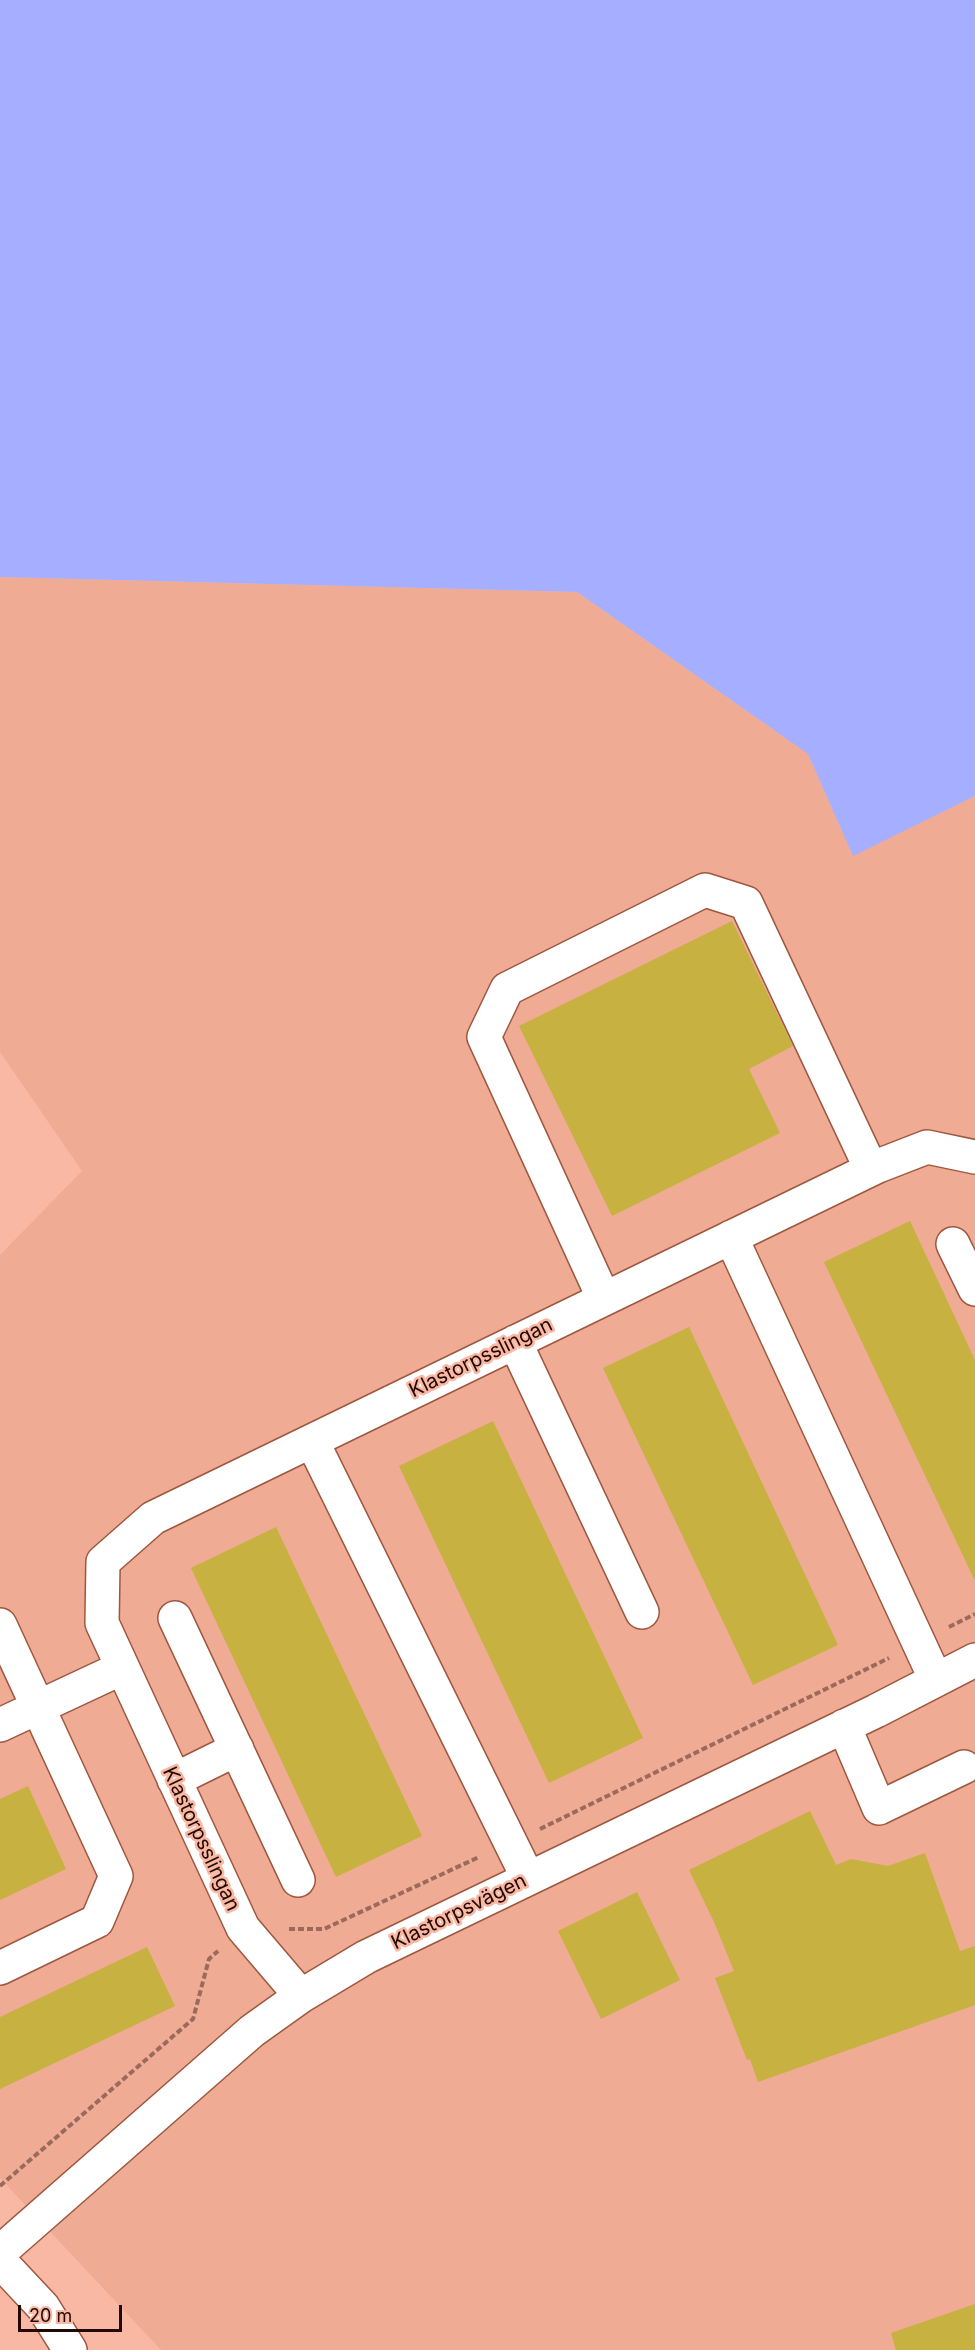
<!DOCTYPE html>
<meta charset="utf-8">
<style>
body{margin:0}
#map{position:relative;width:975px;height:2350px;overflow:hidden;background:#f8b8a3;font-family:Inter,sans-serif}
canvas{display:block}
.scale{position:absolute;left:18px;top:2305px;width:104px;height:27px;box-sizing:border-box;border:3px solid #240802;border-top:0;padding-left:8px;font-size:18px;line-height:21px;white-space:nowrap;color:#240802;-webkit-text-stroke:4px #f8b8a3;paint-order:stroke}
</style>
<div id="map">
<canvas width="975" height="2350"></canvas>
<div class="scale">20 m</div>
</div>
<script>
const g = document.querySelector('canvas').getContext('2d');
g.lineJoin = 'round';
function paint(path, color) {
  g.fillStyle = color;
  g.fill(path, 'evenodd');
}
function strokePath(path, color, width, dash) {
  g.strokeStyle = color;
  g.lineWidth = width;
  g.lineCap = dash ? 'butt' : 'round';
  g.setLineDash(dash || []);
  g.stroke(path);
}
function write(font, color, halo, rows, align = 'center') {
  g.font = font + ' Inter,sans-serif';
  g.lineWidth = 5;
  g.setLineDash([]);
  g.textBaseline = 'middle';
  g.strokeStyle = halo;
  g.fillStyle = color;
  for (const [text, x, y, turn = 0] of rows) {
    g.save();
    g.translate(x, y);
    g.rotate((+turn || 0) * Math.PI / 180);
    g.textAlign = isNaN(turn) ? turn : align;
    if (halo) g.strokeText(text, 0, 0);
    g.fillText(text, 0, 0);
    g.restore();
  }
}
paint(new Path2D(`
 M0,577L577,592L808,754L853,855L975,796V2350H161L0,2178V1255L82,1171L0,1052Z`), '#f0ab94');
paint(new Path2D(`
 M0,0H975V796L853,856L808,754L577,592L0,577Z`), '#a6afff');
paint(new Path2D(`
 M732,921L793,1046L749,1069L780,1133L612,1216L519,1026Z
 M910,1221L975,1360V1581L824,1262Z
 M689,1327L838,1645L753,1685L603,1368Z
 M493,1421L643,1738L549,1783L399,1466Z
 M276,1527L422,1836L336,1877L191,1568Z
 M28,1786L66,1869L0,1900V1799Z
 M810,1811L836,1865L851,1859L888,1866L925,1853L960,1951L975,1946V2005L758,2082L750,2059L747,2060L715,1978L734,1971L714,1922L689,1870Z
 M637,1892L680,1980L601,2019L558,1931Z
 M147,1947L175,2006L0,2089V2017Z
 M975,2304V2350H896L891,2333Z`), '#c6b141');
const minor = new Path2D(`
 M731,1237L936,1680
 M953,1244L975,1289
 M604,1299L484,1037L507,989L705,890L746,903L871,1169
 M515,1342L642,1612
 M312,1441L528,1878
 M175,1618L298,1880
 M0,1625L116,1876L97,1921L0,1968
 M0,1725L122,1668
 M844,1726L879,1808L964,1767
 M174,1780L237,1749
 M301,1996L243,1928L102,1623L103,1562L153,1518L878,1166L927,1147L975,1157
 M0,2252L252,2031L301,1996L366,1957L876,1711L975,1660
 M0,2261L43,2307L70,2350`);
strokePath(minor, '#9e573f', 36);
strokePath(new Path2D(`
 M949,1627L975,1614
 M540,1829L889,1658
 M289,1929H324L479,1857
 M0,2186L193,2019L209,1959L218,1951`), '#9b6a5c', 4, [6, 3]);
strokePath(minor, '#fff', 33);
write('20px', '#240802', '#f8b8a3', [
 ["Klastorpsslingan",481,1358,-26],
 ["Klastorpsslingan",201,1839,65],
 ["Klastorpsvägen",459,1912,-26]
]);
</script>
